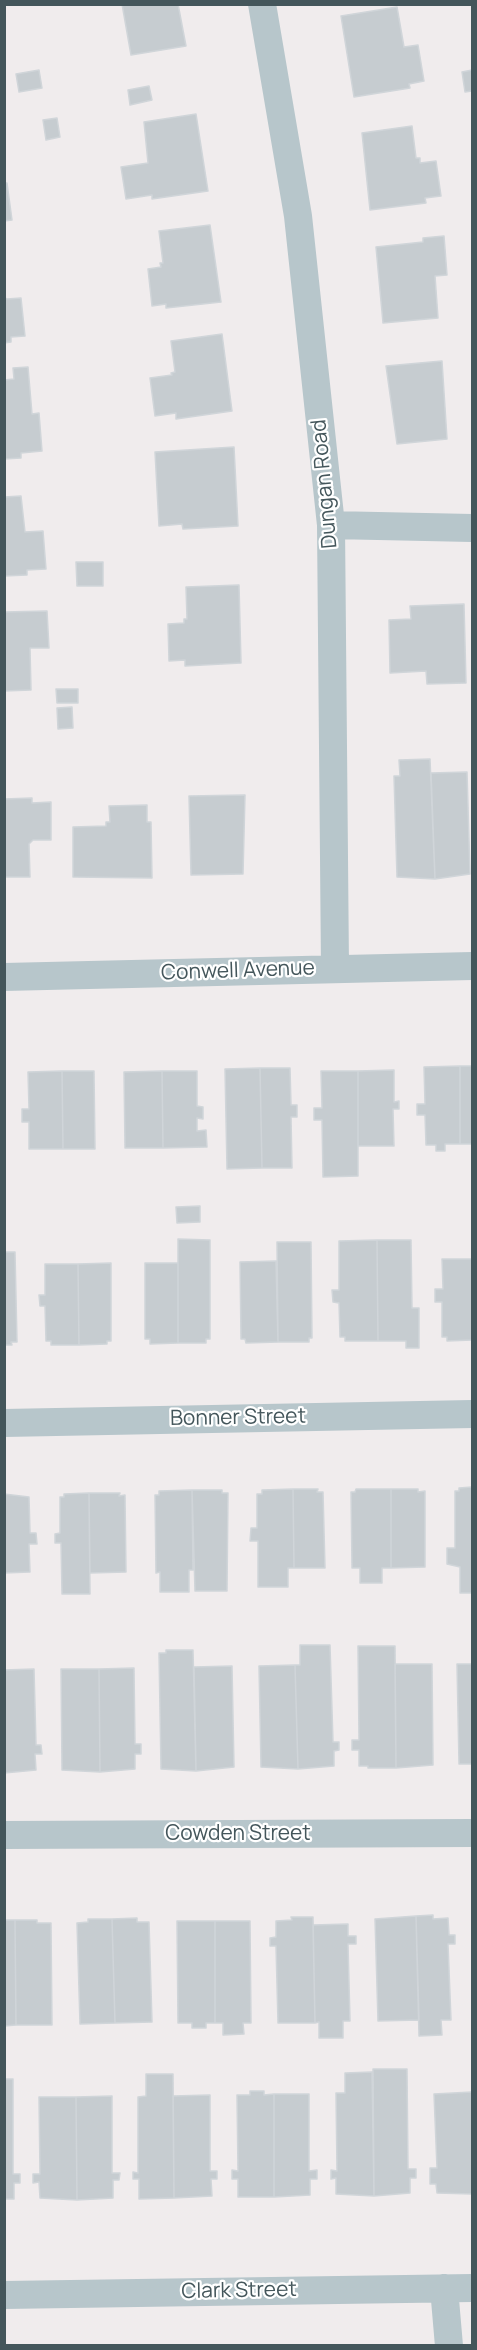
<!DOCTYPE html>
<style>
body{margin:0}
#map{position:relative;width:477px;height:2350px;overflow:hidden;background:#f0eced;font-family:Manrope,sans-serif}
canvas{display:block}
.frame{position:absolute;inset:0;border:6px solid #44565b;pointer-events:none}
</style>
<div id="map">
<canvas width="477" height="2350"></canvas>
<div class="frame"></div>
</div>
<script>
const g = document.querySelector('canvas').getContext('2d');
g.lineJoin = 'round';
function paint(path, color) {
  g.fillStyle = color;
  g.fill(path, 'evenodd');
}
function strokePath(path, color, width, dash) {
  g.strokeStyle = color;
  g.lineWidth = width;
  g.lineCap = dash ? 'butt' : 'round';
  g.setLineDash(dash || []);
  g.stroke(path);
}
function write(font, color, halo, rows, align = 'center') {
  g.font = font + ' Manrope,sans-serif';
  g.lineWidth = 4.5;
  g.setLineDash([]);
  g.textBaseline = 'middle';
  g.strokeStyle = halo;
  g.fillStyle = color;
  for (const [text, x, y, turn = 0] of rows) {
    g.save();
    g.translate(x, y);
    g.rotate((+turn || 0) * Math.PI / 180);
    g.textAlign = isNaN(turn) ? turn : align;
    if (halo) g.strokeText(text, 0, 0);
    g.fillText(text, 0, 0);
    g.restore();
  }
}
const building = new Path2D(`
 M122,4H178L186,46L131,55Z
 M397,7L404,47L418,45L424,81L409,84L410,88L354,97L341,16Z
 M39,70L42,88L19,92L16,74Z
 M472,70V91L465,92L462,72Z
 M149,86L152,100L130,105L128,90Z
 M196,114L208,191L152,199V195L126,199L121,167L148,163L144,122Z
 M57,118L60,137L46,140L43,120Z
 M412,126L416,158H420V163L436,161L441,196L425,198L426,203L370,210L362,133Z
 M4,183H7L12,220L4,221Z
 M210,225L221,302L166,308V304L152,306L148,269L161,267L160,263H163L159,231Z
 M444,236L447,275L435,276L438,318L383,323L376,247L423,242V238Z
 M4,297L7,299L21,298L25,336L11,337V342L4,343Z
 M222,334L232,411L176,419V413L155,416L150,378L172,375L171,373L175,372L171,341Z
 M442,361L447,439L397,444L386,366Z
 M28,367L32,414L39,413L42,451L21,453V458L4,459V380L14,379L13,368Z
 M234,447L238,526L183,529L182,524L159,526L155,452Z
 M21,496L25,532L43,531L46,569L27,570V575L4,576V497Z
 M76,562H103V586H77Z
 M239,585L241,663L185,666V660L169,661L168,624L184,623V619H187L186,587Z
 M464,604L466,683L427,684L426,671L390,673L389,620L411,619L410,606Z
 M47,611L49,648H30L31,690L4,691V612Z
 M56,689H78V703H57Z
 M72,707L73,728L58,729L57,708Z
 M430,759L435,879L397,877L394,776H400L399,760Z
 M467,772L470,874L435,879L431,773Z
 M245,795L243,874L191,875L189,796Z
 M32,798V803L51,802V840H33L29,844L30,877H4V799Z
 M147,805V822H151L152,878L73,877V827L106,826V822H110L109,806Z
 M460,1066V1144H445V1151H436V1145H426L425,1115H417V1104H425L424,1067Z
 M460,1066H472V1144H460Z
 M260,1068L262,1168L227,1169L225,1069Z
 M260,1068H290L291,1105H297V1117H291L292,1168H262Z
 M394,1070V1102L399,1101V1109H393L394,1146H358V1071Z
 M62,1071L63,1149H29V1122H22V1109H29L28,1072Z
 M62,1071H94L95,1149H63Z
 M162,1071H197V1106L203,1107V1119L197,1118V1131L206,1130L207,1147L163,1148Z
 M162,1071L163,1148H125L124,1072Z
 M321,1071H358V1176L323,1177L322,1120H314V1108H322Z
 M200,1206V1222L177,1223L176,1207Z
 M178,1239L210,1240V1339H206V1343H178Z
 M377,1240L378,1341H345V1337H340L339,1303L333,1302L332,1290H339V1241Z
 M377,1240H411L412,1308H419V1348H406V1341H378Z
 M277,1242H311L312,1338H309V1342H278Z
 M4,1252H15L17,1342H11L12,1345H4Z
 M442,1259H472V1340L447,1341V1337H442V1302H435V1289H443Z
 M276,1261L278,1342L246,1343L245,1339H241L240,1262Z
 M111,1263V1341H107V1344L79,1345L78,1264Z
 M145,1263H178V1343L150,1344V1339H145Z
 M45,1264H78L79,1345H51V1341H46L45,1306H40L39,1295H45Z
 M472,1487V1593H460V1567L447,1564V1548H455V1491H459V1488Z
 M293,1489L294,1568H288V1587H258V1541H250L251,1528H257V1494H262V1490Z
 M293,1489H318L317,1492H323L325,1568H294Z
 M356,1489H391V1568H382V1583H360V1568H352L351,1492H355Z
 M391,1489H418V1492L425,1491V1567L391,1568Z
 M192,1490H222V1493H228L227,1591H195Z
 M192,1490L193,1570H189V1592H160V1572L156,1573L155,1495H159V1491Z
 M89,1493L90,1594H62L61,1543H55V1534L60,1533V1497H64V1494Z
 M89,1493H120L119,1496L125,1495L126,1572L90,1573Z
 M4,1494L29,1497L30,1533H36L37,1544H29L30,1572L4,1573Z
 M300,1645H330L333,1742H339V1750L334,1751V1766L298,1769L295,1665H300Z
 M358,1646H395L396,1768H368V1766H359V1750H352V1740H359Z
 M166,1650H193L196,1771L161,1769L159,1653H166Z
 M395,1664H432L433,1765L396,1768Z
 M457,1664H472V1764H459Z
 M295,1665L298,1769L261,1767L259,1666Z
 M232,1666L234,1767L196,1771L194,1667Z
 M134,1668L135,1744H141V1754H135V1769L100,1772L99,1669Z
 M34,1669L36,1745H41L42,1754H35L36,1770L4,1773V1670Z
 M61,1669H99L100,1772L62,1770Z
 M433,1915V1919L448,1918L449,1935H455V1944H448L451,2020H441L442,2035L419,2036L416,1916Z
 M416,1916L419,2020L378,2021L375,1919Z
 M291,1917H313L315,2023H278L276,1946H270V1938L276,1937V1921L292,1920Z
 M137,1918V1922H149L152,2022L115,2023L112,1919Z
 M88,1919H112L115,2023L80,2024L77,1923L88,1922Z
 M4,1920H15L16,2025L4,2026Z
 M15,1920H37V1923H51L52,2025H16Z
 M177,1921H215V2023H206V2028H192V2023H178Z
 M215,1921H250L251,2023H243L244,2034L223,2035V2023H215Z
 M348,1924V1936H356V1944H348L350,2021H343V2038H319V2022L315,2023L313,1925Z
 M373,2069H407L408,2169H416V2178H410V2193L374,2196Z
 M372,2072L374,2196L336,2194V2178L331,2179V2170L337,2171L336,2093H345V2073Z
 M146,2074H173L174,2198L139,2199V2179H133V2172L138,2173V2097L146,2096Z
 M4,2079H13V2174H20V2183H14V2199H4Z
 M250,2091H264V2095L274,2094V2197H238V2179H232V2170L238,2171L237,2095H250Z
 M472,2092V2194L437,2193L436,2184H430V2168H437L434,2094Z
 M274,2094H309V2171L317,2170V2179H310V2195L274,2197Z
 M210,2095V2171H217V2179H211L212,2196L174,2198L173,2096Z
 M112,2096V2173H120L119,2180H113V2198L77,2200L76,2097Z
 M39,2097H76L77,2200L40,2198L39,2182L33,2183V2174H40Z`);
paint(building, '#c6ccd0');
strokePath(building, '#d0d5d9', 1.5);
strokePath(new Path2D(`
 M262,4L298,216L331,525L335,968
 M331,525L472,528
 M4,977L472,966
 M4,1423L472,1414
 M4,1835L472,1833
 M444,2288L449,2346
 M4,2295L472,2288`), '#b7c6cb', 28);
write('21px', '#44565b', '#fff', [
 ["Dungan Road",325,484,-95],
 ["Conwell Avenue",238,971,-2],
 ["Bonner Street",238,1418,-1],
 ["Cowden Street",238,1834],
 ["Clark Street",239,2291,-1]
]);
</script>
